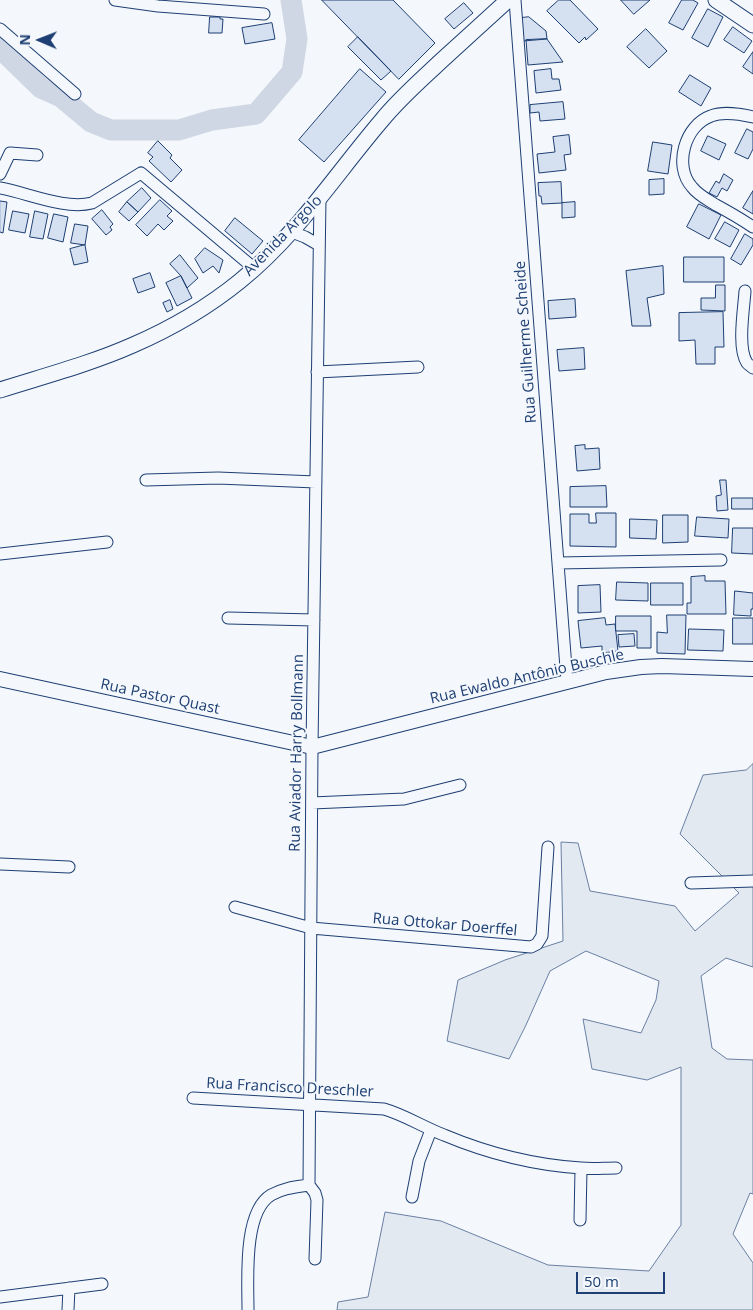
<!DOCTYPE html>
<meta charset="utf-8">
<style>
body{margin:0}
#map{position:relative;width:753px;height:1310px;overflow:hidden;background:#f4f7fb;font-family:"Open Sans",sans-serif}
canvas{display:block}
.north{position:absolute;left:15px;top:15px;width:50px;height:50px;-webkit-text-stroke:4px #f4f7fb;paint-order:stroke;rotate:271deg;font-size:14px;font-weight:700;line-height:20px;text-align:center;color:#1d3f73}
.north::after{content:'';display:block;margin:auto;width:18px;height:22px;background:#1d3f73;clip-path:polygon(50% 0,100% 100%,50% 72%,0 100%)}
.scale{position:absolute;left:576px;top:1272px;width:89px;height:22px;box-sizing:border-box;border:2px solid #1d3f73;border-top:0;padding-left:6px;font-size:15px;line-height:18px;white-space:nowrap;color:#1d3f73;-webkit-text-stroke:4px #f4f7fb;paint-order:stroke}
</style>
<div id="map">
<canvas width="753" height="1310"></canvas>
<div class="north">N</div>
<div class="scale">50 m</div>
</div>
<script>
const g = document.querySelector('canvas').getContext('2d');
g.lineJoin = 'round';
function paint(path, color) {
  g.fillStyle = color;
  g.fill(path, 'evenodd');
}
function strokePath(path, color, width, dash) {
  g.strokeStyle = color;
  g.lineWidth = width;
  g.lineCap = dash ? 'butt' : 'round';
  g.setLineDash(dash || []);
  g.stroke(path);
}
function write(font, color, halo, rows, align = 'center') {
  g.font = font + ' "Open Sans",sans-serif';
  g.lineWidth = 4;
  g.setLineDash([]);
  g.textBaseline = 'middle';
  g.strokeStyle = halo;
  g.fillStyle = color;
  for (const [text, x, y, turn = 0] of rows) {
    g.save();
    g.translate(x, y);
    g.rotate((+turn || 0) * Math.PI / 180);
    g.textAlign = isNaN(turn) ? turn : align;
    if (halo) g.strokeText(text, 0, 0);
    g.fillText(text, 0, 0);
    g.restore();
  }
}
const green = new Path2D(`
 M753,764V967L726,958L701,976L712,1048L727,1059L753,1060V1194L750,1193L733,1234L753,1263V1310H337L338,1302L368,1297L385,1212L441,1221L548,1265L649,1271L681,1225V1067L647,1080L592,1069L583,1019L641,1033L656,1000L659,981L586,951L550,971L526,1025L509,1059L447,1041L458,980L505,960L563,941L561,842L578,843L590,891L675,906L695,931L739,893L680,834L703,775L746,770Z`);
paint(green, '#e3e9f0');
strokePath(green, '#687fa3', 1);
strokePath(new Path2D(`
 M0,48L41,88L61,97L91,122L111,130H179L212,120L256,114L292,72L297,39L291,0`), '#cfd7e4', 21);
const building = new Path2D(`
 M322,0H393L435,43L399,79Z
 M559,0H570L598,29L586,40L585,37L579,43L547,11Z
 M621,0H650L634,14Z
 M682,0H693L698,3L683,30L669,23Z
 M464,3L473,13L454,29L445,19Z
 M708,9L723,17L708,47L692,38Z
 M210,17H220V19H223L222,33H209Z
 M529,17L546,31L547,39L523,41L521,18Z
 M272,23L275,39L245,44L242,28Z
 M733,27L752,41L744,53L724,40Z
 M646,29L667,51L649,68L627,47Z
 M358,37L391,71L381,80L348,47Z
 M547,39L563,62L528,65L526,40Z
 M753,52V74L743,67Z
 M360,69L386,92L324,162L299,140Z
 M551,69L552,79H559L561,90L536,93L534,71Z
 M690,75L711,88L701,106L679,92Z
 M563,102L565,119L540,121L539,112L530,113V105Z
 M747,129L753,132V149L748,159L735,153Z
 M569,135L571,154L564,155L566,170L539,173L537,154L555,152L553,137Z
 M708,136L726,144L719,160L701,151Z
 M158,141L172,155L170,158L182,170L171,182L149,161L153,157L148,153Z
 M653,142L672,145L668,174L648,171Z
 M724,174L733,180L727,191L722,188L717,197L709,193L716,181L719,183Z
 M664,179V194L649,195V180Z
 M561,182L562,203L542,204L541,196H539L538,183Z
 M142,188L151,198L138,212L127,202Z
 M753,191V214L743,208Z
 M160,200L172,211L167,216L173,221L164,230L158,224L147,236L136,225Z
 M0,201L7,202L3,233L0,232Z
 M127,202L138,212L129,221L119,212Z
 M575,202V217L562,218V203Z
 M699,204L721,215L709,239L687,227Z
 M102,210L113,224L110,227L112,230L106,235L92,219Z
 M13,211L29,214L25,233L9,230Z
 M35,211L48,214L43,239L30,237Z
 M54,214L68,217L63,242L48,238Z
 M235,218L263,241L252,254L225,231Z
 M725,222L739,230L730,247L715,239Z
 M75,224L88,226L85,245L71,243Z
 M745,234L753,239V245L741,265L731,259Z
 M85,245L88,262L74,265L70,249Z
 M205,248L223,260L219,273L213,266L203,273L195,259Z
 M180,255L198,278L187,288L181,276L170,264Z
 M684,257H724V282H684Z
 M663,266L664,294L647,298L651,326H632L626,271Z
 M150,273L155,287L138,293L133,279Z
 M181,276L192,298L177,306L166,283Z
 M716,285H725V311L701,310V298H715Z
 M575,299L576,317L549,319L548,301Z
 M170,300L173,309L167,312L163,303Z
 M723,312L724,347H715V364H696L695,340L679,341V313Z
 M584,348L585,369L559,371L557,350Z
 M585,445V449L599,448L600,469L577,471L575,446Z
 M720,480H726L728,510L717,511L716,496L721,495Z
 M606,486L607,507H570V487Z
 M732,498H753V509H732Z
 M596,513H616V547L570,546V514H589V523H596Z
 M663,515H688V542L663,543Z
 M697,517L729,519L728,538L695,536Z
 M630,519L657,520L656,539L630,538Z
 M733,528H753V554L732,553Z
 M705,576V581H725L726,614H687V603H691V577Z
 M617,582L648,583V601L616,600Z
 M651,583H683V605H651Z
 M600,585L601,612L578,613V586Z
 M735,591L753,593V609H751V616L734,615Z
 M667,615H686L685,654L657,653V632L667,633Z
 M616,616H651V648H637V631H616Z
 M605,618L606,625L615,624L618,651L602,653V646L581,648L578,621Z
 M733,618H753V644H733Z
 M689,629L724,630L723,651L688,650Z
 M634,634L635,646L619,647L618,635Z`);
paint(building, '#d5e0f0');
strokePath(building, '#1d3f73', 1);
const minor = new Path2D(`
 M115,0L158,6L264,14
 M515,0L567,681
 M0,29L75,94
 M753,117C740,114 724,111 711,116C685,125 673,166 692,187C698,195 708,200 716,205C729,212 741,219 753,227
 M0,174L10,153L37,155
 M0,188C28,193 65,210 92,203L141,173L255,269
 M292,232L305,237L319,245
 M745,291C744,308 737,348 747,363C749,365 751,366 753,368
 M317,372L418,367
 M146,480L218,478L316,482
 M0,554L107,542
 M558,563L721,560
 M228,618L314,620
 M312,803L404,799L460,785
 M0,864L69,867
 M691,883L753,881
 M235,907L311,928L531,947L537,944L542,936L548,847
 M193,1098L384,1109C405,1115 423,1127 444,1135C487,1153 534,1165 581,1168C592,1169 604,1168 616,1168
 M412,1197L419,1161L431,1130
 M580,1220L581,1169
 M315,1259L317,1200L315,1193L309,1185L312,747L320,199
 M0,1297L102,1284
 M68,1310L69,1288
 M248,1310C248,1280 243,1212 271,1195C283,1188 296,1187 309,1185`);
const tertiary = new Path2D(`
 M0,679L312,747L606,672L641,667L662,666L753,669`);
const secondary = new Path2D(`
 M716,0L753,25
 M0,390C44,376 90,364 133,345C170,329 208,307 240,281C297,235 335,175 382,120C400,98 421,80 441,61C463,41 486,20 508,0`);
strokePath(minor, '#1d3f73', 13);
strokePath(tertiary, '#1d3f73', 16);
strokePath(secondary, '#1d3f73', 17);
strokePath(minor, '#f4f7fb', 11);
strokePath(tertiary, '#f4f7fb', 14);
strokePath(secondary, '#f4f7fb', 15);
write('15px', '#1d3f73', '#f4f7fb', [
 ["Avenida Argolo",283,236,-46],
 ["Rua Guilherme Scheide",526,342,-94],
 ["Rua Ewaldo Antônio Buschle",527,677,-13],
 ["Rua Pastor Quast",160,697,12],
 ["Rua Aviador Harry Bollmann",297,753,-89],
 ["Rua Ottokar Doerffel",445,925,5],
 ["Rua Francisco Dreschler",290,1088,3]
]);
</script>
